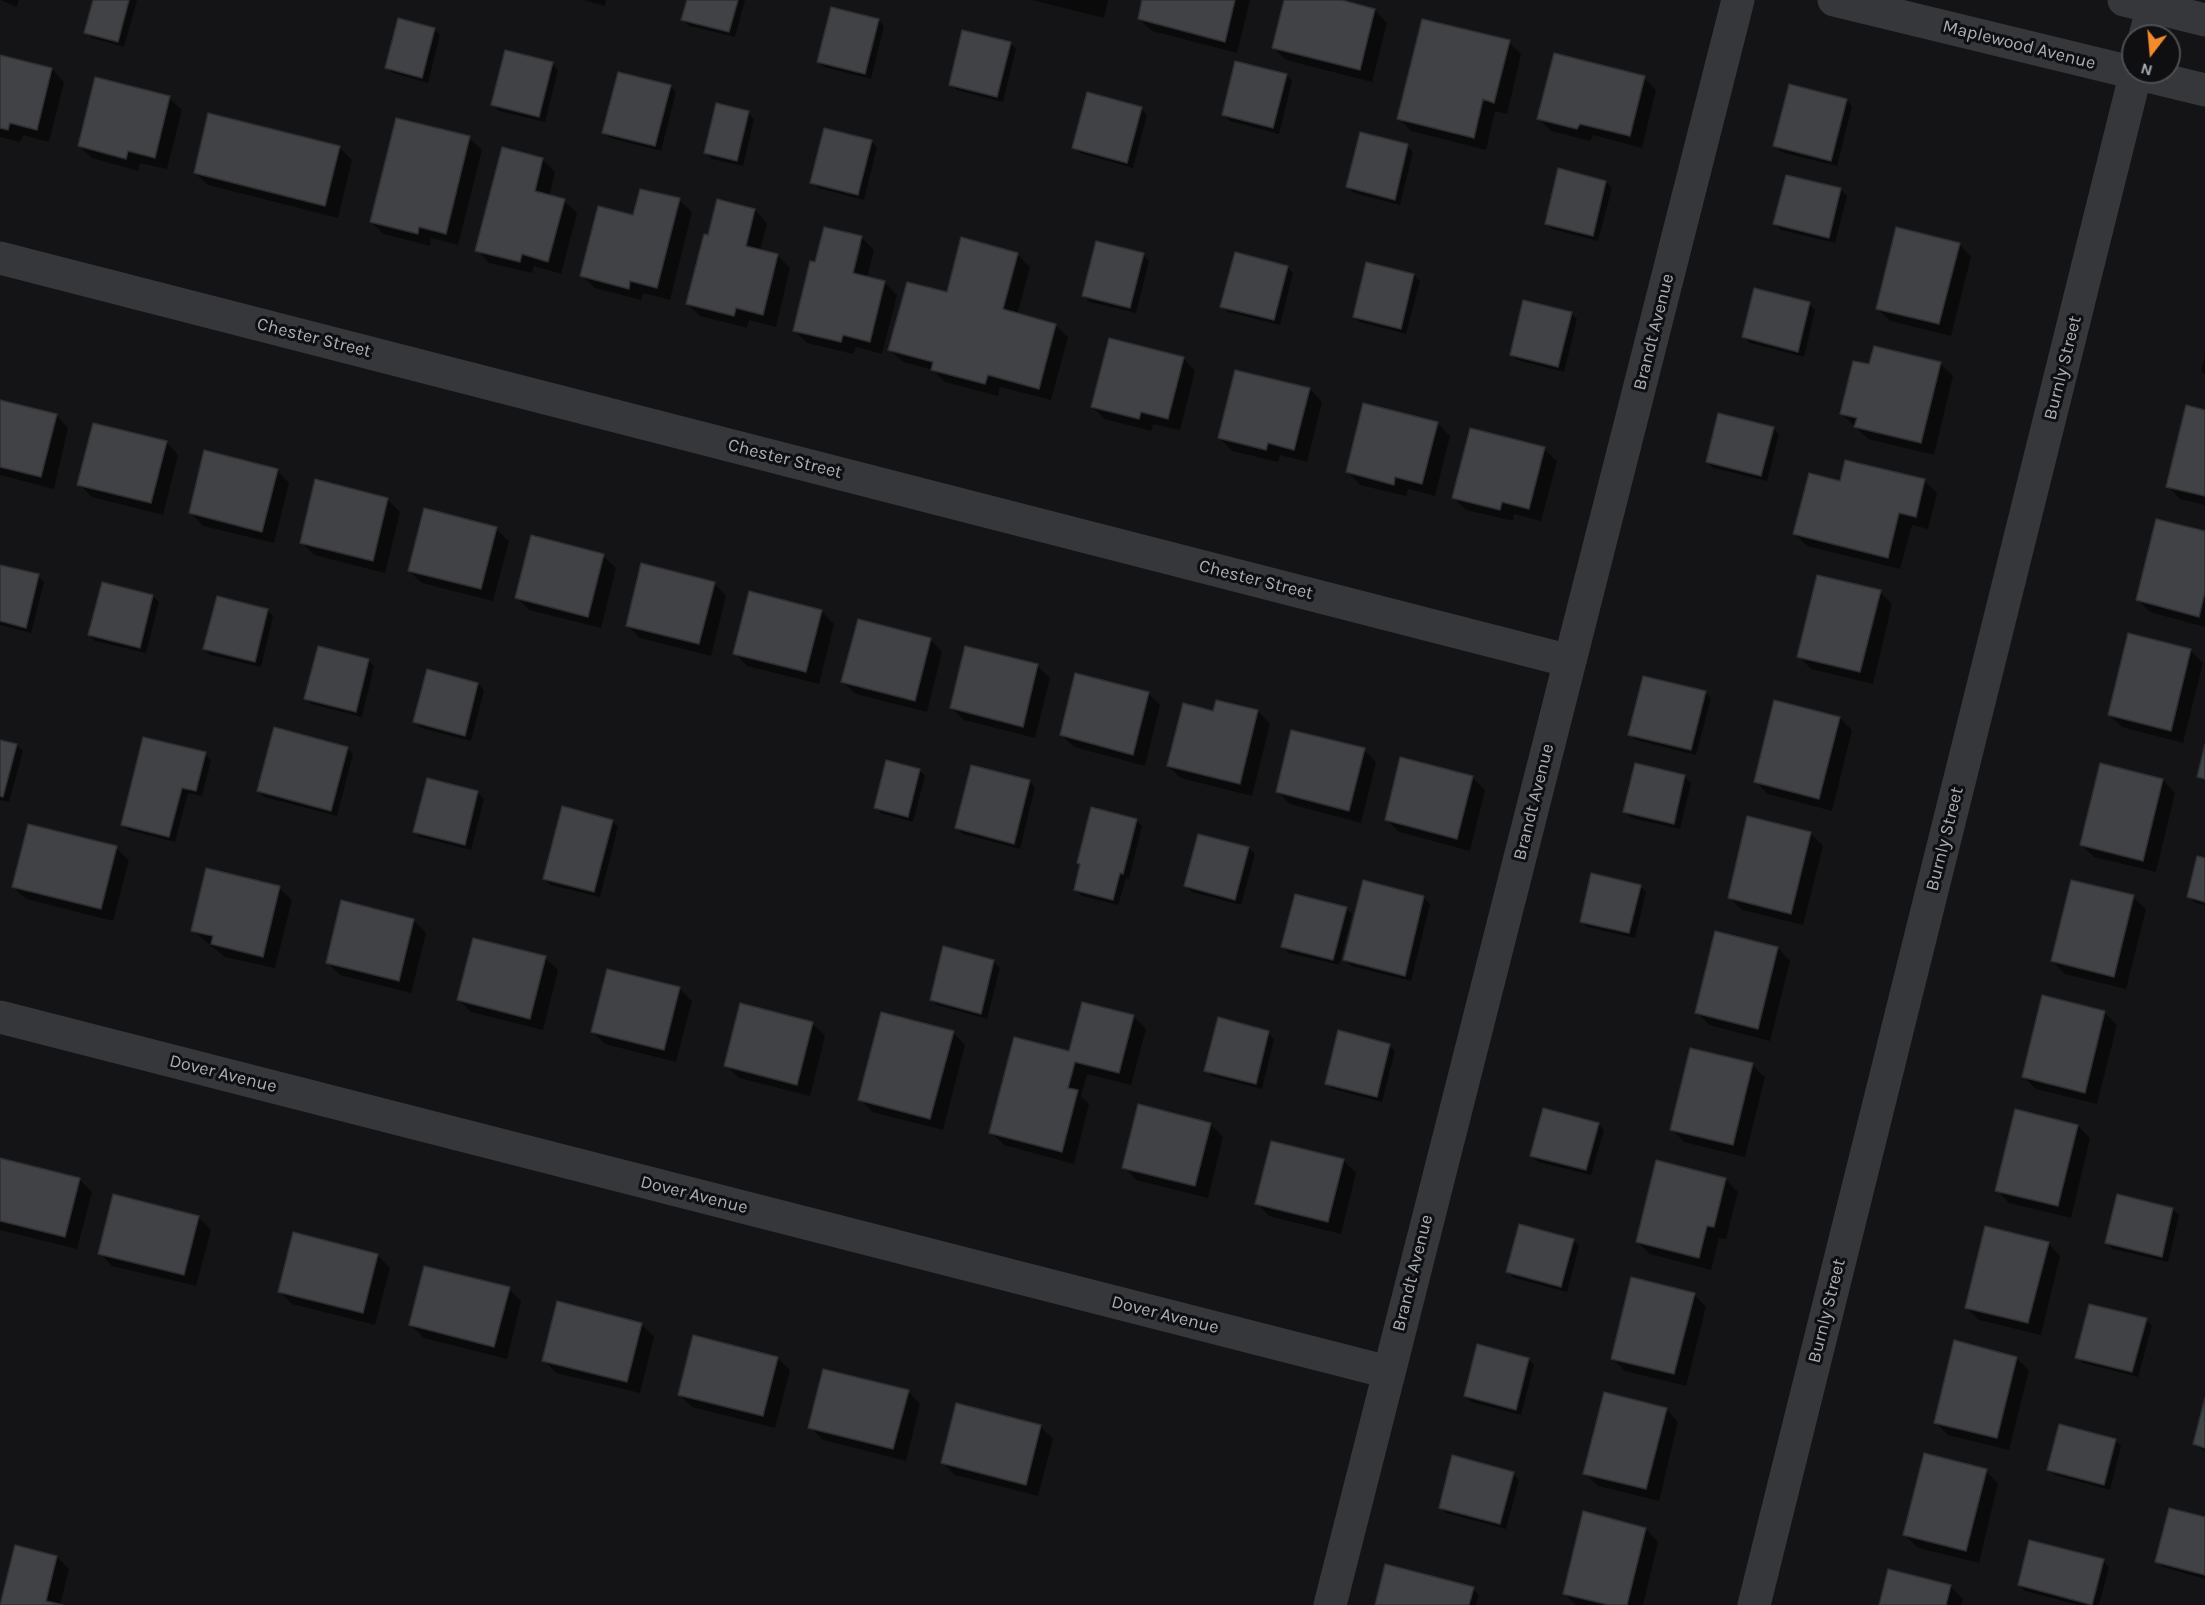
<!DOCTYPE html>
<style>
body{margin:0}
#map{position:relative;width:2205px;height:1605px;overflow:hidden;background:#141416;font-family:Karla,sans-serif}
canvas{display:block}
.north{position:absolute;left:2121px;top:24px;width:60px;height:60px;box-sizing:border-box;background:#0f0f11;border:2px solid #4b4f53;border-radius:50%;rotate:196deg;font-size:16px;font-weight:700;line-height:24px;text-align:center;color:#a6aeb6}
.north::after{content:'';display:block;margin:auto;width:21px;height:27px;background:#f38b2e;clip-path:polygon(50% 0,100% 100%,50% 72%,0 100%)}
</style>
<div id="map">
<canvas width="2205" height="1605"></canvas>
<div class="north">N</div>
</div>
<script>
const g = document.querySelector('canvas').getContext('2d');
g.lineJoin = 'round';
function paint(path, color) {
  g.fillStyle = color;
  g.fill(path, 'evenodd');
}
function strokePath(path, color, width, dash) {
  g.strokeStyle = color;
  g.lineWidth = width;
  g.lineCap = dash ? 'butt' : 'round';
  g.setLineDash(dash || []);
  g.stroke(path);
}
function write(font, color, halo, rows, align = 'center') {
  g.font = font + ' Karla,sans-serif';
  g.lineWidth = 6;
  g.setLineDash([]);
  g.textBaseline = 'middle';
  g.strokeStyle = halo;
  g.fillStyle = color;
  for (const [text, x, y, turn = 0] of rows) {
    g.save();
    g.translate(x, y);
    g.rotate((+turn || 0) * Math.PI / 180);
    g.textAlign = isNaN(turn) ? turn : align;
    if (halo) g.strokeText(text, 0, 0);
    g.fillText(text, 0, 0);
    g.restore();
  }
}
paint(new Path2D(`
 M0,0H19L17,7Z
 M94,0H137L124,47L92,38L86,32Z
 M583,0H606L605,6Z
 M688,0H745L735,37L689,26L683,20Z
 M1032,0H1108L1104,18Z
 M1144,0H1250L1237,53L1152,31L1139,19Z
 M1286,0H1336L1375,10L1387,23L1372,82L1286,60L1274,48Z
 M878,20L884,26L871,79L824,67L818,61Z
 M434,29L440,35L428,83L393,73L387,68Z
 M1509,42L1521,54L1507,114L1495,111L1486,150L1411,131L1399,118Z
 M1010,43L1016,49L1003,102L957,90L951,84Z
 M0,56L52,69L64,82L49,142L23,135L20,142L0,137Z
 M552,64L558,70L545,122L499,111L493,105Z
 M1287,75L1292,81L1279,134L1230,121L1224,115Z
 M1644,78L1656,90L1642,148L1593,135L1590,141L1551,131L1539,119Z
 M670,86L676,92L661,151L610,138L604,132Z
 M169,98L182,110L167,169L140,163L138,171L92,158L79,146Z
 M1846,100L1852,106L1837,166L1781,152L1775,146Z
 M1141,109L1147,115L1133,168L1080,153L1074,147Z
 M748,113L754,119L743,166L712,159L706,153Z
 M469,138L482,150L458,245L431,238L430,246L384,234L371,222Z
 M871,141L877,147L864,200L818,188L812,182Z
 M1407,146L1413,152L1400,205L1354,193L1348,187Z
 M339,147L352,160L338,218L208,185L195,173Z
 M503,149L543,160L555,172L549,197L564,201L577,213L561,274L534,266L532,273L489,263L477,250Z
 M1787,177L1841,190L1847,196L1835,243L1781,230L1775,224Z
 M1606,182L1612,188L1598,241L1552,229L1546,223Z
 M679,200L692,212L670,300L643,293L641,300L595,288L582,276L634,217Z
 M755,210L767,223L760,251L778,256L790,268L776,327L749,320L747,328L700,316L688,304L709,237Z
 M861,237L874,250L867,278L884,282L897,295L882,354L856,347L853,354L807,343L795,331L816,264ZM858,244H862L852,281L849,280Z
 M1959,244L1971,257L1951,336L1890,321L1877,308Z
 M1017,254L1030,267L1017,315L1055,325L1068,337L1051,400L1000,387L998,396L945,382L933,370L903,362L890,350L948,294Z
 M1143,255L1149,261L1136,313L1090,302L1084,296Z
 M1287,267L1293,273L1280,325L1228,312L1222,306Z
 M1414,275L1420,281L1406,334L1360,322L1354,316Z
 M1809,304L1815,310L1804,357L1750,343L1744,337Z
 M1571,313L1577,319L1564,372L1517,360L1511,354Z
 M1875,348L1941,364L1953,376L1934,455L1868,439L1841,413L1870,366Z
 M2205,357V375L2201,371Z
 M1183,358L1195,371L1180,430L1153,424L1151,431L1105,419L1092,407Z
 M1310,389L1322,402L1307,462L1280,455L1278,462L1232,451L1220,438Z
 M0,401L56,415L68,428L54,489L0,475Z
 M2205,411V505L2180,499L2168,486Z
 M1437,423L1450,436L1435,496L1408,489L1406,496L1360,485L1348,472Z
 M1773,428L1779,434L1767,481L1713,468L1707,462Z
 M166,442L178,455L163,515L92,497L79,484Z
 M1544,449L1557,461L1541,521L1514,514L1513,521L1466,510L1453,497Z
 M277,470L289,483L274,543L203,526L191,513Z
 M1924,481L1937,493L1928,529L1912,525L1900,569L1807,546L1795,534L1841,483Z
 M387,499L400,512L385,573L314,555L301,542Z
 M496,529L509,541L493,601L422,583L409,571Z
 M2205,532V627L2150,612L2138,600Z
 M603,556L616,568L601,628L529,610L517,598Z
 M0,566L38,576L44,582L31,633L0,625Z
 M714,583L726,596L711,656L640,638L627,625Z
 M1880,592L1892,604L1873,684L1811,669L1799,656Z
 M153,596L159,602L146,653L95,641L89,635Z
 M267,610L273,616L261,667L210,655L204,649Z
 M821,611L834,624L819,684L747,666L735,653Z
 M930,639L942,652L927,712L856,694L843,682Z
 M2190,650L2203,663L2183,743L2122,727L2109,715Z
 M368,660L374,666L362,717L311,704L305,698Z
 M1037,666L1050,678L1035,738L964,720L951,708Z
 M428,671L478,684L484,690L471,741L421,728L415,722Z
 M1705,692L1711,698L1696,755L1636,740L1630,734Z
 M1148,693L1160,705L1145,766L1074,747L1061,735Z
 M1217,701L1258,711L1270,724L1252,796L1181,778L1168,766L1214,713Z
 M1840,718L1852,730L1832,811L1768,794L1755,781Z
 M0,741L17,745L23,751L9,802L0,800Z
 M347,748L353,754L337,816L264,797L258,791Z
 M1364,750L1376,762L1361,823L1290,804L1278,792Z
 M205,754L211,760L202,796L188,793L175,842L128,830L122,824Z
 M919,770L925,776L913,822L881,813L875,807Z
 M1472,777L1485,790L1470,851L1399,832L1386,819Z
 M1685,777L1691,783L1680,829L1631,818L1625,812Z
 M2163,780L2175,793L2156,872L2094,857L2082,845Z
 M1029,781L1035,787L1020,849L963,834L957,828Z
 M478,793L484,799L471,850L420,837L414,831Z
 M1136,820L1142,826L1129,879L1126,878L1118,905L1082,896L1076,890Z
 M612,821L618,827L600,897L550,885L544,879Z
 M1810,833L1823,846L1803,925L1742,910L1730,898Z
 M116,848L129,860L113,921L26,899L13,887Z
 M1249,848L1255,854L1241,905L1192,892L1186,886Z
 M2205,860V905L2195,903L2189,897Z
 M1640,886L1646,892L1635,938L1587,927L1581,921Z
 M279,888L292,900L275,968L225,957L192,930Z
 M2133,897L2146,909L2126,989L2065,974L2052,961Z
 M1424,898L1430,904L1411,981L1351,966L1345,960Z
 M1346,908L1352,914L1339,965L1289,953L1283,947Z
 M413,920L426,933L411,993L340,975L327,962Z
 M944,948L994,962L1000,968L987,1019L937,1005L931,999Z
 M1778,948L1790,961L1770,1041L1709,1025L1697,1012Z
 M545,958L558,970L543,1030L471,1012L459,1000Z
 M679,988L692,1001L676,1062L605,1044L592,1031Z
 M2104,1012L2117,1025L2097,1104L2036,1089L2024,1077Z
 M1133,1016L1146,1029L1131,1085L1087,1074L1081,1096L1089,1104L1074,1164L1004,1145L991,1132L1070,1053Z
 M812,1023L825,1036L810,1096L739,1078L726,1065Z
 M953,1032L965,1045L943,1130L872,1112L860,1099Z
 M1268,1033L1274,1039L1262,1089L1212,1076L1206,1070Z
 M1389,1045L1395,1051L1382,1102L1333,1089L1327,1083Z
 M1752,1065L1765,1077L1745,1157L1684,1142L1672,1129Z
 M1210,1124L1223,1137L1208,1198L1136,1180L1124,1167Z
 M1598,1124L1604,1130L1591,1175L1538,1162L1532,1156Z
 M2078,1126L2090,1138L2071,1218L2009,1203L1997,1190Z
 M1272,1143L1344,1161L1356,1173L1341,1234L1269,1216L1257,1203Z
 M0,1159L79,1179L92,1192L77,1249L0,1230Z
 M1725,1179L1738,1192L1726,1239L1719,1238L1711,1270L1650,1254L1637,1242Z
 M2173,1209L2179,1215L2168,1262L2113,1249L2107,1243Z
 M198,1217L211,1230L196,1286L112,1266L100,1253Z
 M1573,1240L1579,1246L1567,1292L1514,1278L1508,1272Z
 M2048,1243L2060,1256L2041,1335L1979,1320L1966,1307Z
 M377,1255L390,1268L375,1325L292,1304L279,1291Z
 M509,1289L521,1301L507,1359L424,1338L411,1325Z
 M1694,1294L1706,1307L1686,1386L1625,1371L1612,1358Z
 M2146,1320L2152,1326L2138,1377L2083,1363L2077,1357Z
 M641,1324L654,1337L640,1393L556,1373L544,1360Z
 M777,1358L790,1370L775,1428L692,1407L679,1394Z
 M2016,1358L2029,1370L2009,1450L1948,1435L1935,1422Z
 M1528,1359L1534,1365L1521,1415L1471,1402L1465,1396Z
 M908,1391L920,1404L906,1461L823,1440L810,1427Z
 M2205,1404V1451L2194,1444Z
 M1666,1409L1678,1422L1659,1501L1598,1486L1585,1474Z
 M1040,1426L1053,1439L1038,1496L955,1475L943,1463Z
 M2115,1440L2121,1446L2110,1490L2055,1475L2049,1469Z
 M1986,1471L1998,1483L1979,1563L1918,1548L1905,1535Z
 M1513,1474L1519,1480L1506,1529L1446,1513L1440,1507Z
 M2205,1519V1579L2163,1567L2157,1561Z
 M1646,1529L1658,1542L1643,1605H1576L1564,1593Z
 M57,1557L69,1569L60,1605H2Z
 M2103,1561L2109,1567L2099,1605H2078L2025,1591L2019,1585Z
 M1950,1586L1963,1599L1961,1605H1881Z
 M1473,1589L1479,1595L1476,1605H1376Z`), '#0007');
const building = new Path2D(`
 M93,0H129L118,42L84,33Z
 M687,0H738L729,32L681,20Z
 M1142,0H1235L1225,42L1138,19Z
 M1284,0H1342L1375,9L1360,70L1272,48Z
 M831,7L879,19L865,74L817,62Z
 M398,18L435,28L422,78L385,68Z
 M1422,19L1510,40L1494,103L1483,99L1474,138L1397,119Z
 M962,30L1011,42L997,97L949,85Z
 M505,50L553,62L539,117L491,105Z
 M1554,53L1645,76L1630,136L1580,124L1577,129L1537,119Z
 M0,55L52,68L37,130L10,123L8,130L0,128Z
 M1235,61L1287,74L1273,128L1222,115Z
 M618,72L671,85L655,146L602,133Z
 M95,77L170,96L155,158L128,151L126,159L78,146Z
 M1789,84L1847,99L1831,161L1773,146Z
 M1087,92L1142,107L1127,163L1072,148Z
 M716,103L749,111L737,161L704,153Z
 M208,113L340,146L325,206L194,173Z
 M396,118L470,136L446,234L419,227L418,234L370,222Z
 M824,128L872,140L858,195L810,183Z
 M1360,132L1408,144L1395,200L1346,187Z
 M502,147L543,158L535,191L565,199L548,262L522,254L520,262L475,251Z
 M1558,168L1606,181L1593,236L1545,224Z
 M1786,175L1841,188L1829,238L1773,224Z
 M640,189L680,198L657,288L630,281L629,289L580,276L598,206L633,215Z
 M717,199L755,209L746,246L778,254L763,315L736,308L734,316L686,304L704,234L708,235Z
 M824,227L862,236L853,273L885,281L870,342L843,335L841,342L793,331L810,261L815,262Z
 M1896,227L1960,243L1939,324L1876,309Z
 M961,237L1018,253L1003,309L1056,324L1039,389L988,375L985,384L931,370L933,362L888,350L907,282L947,292Z
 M1096,241L1144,253L1130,308L1082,296Z
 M1235,252L1288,266L1274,320L1220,307Z
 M1366,262L1414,274L1401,329L1353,317Z
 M1754,288L1810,302L1798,352L1742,337Z
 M1523,300L1572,312L1558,367L1510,355Z
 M1109,338L1184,357L1168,419L1141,412L1139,419L1091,407Z
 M1874,346L1941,362L1921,443L1854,427L1857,418L1840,414L1853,361L1869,364Z
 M1235,370L1310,388L1294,450L1268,443L1266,450L1218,438Z
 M0,400L57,414L41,477L0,467Z
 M1363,403L1438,422L1422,484L1395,477L1394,485L1346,472Z
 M2186,405L2205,410V496L2166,487Z
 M1718,413L1774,427L1761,476L1706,462Z
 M93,423L167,441L151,503L77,485Z
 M1470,428L1545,447L1529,509L1502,502L1500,510L1452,498Z
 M204,450L278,469L262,532L189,513Z
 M1845,460L1925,479L1916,517L1899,513L1888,558L1793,534L1809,473L1840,481Z
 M315,479L388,498L373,561L300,543Z
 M424,508L497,527L481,589L408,571Z
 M2156,519L2205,531V592L2199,617L2136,600Z
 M531,535L604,554L588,617L515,598Z
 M641,563L715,582L699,644L626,626Z
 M0,565L39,574L26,628L0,621Z
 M1817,575L1881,590L1860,672L1797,657Z
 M102,582L153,595L140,648L88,635Z
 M749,591L822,610L806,672L733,654Z
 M217,596L268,609L255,662L203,649Z
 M858,619L931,638L915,701L841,682Z
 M2128,633L2191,649L2171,731L2108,715Z
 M318,646L369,659L356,712L304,699Z
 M965,646L1038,664L1023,727L950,708Z
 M427,669L478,683L465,736L413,722Z
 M1075,673L1149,692L1133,755L1060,735Z
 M1643,676L1706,691L1691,750L1628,735Z
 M1216,700L1258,710L1240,784L1167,766L1183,703L1213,711Z
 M1774,700L1840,717L1819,799L1754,782Z
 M274,727L348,747L331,811L257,791Z
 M1291,730L1365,748L1349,811L1276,792Z
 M143,737L206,752L196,791L182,788L169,837L121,825Z
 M0,740L17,744L3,797L0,796Z
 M2205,744V779L2197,777Z
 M1400,757L1473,776L1457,839L1385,820Z
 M886,760L920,769L908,817L874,808Z
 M1635,763L1685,775L1674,824L1623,812Z
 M2100,763L2163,779L2143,861L2080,845Z
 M971,765L1030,780L1014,844L955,828Z
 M427,778L478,791L465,845L413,832Z
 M562,806L613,820L594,892L543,879Z
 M1091,807L1137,819L1123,874L1120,873L1113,900L1074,890L1080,864L1077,863Z
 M1747,816L1811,832L1791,914L1728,898Z
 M28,824L117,846L101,909L12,887Z
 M1198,834L1249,847L1235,900L1184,886Z
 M2197,856L2205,858V902L2187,897Z
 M206,868L280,886L263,957L211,944L213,936L191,931Z
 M1591,873L1641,885L1629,933L1580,922Z
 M1363,880L1424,896L1405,976L1343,960Z
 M2071,880L2134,895L2114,977L2051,961Z
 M1295,894L1347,907L1333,960L1281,947Z
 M341,900L414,919L399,981L326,963Z
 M1715,931L1778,947L1758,1029L1695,1013Z
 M473,938L546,956L530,1019L457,1000Z
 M943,946L994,960L981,1014L930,1000Z
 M607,969L680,987L664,1050L591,1032Z
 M2042,995L2105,1011L2085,1093L2022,1077Z
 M1082,1002L1134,1015L1119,1073L1075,1062L1068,1088L1078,1090L1062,1152L989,1133L1014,1037L1069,1051Z
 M740,1003L813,1022L797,1085L724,1066Z
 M881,1012L954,1031L930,1119L858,1100Z
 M1218,1017L1269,1031L1256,1084L1204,1071Z
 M1338,1030L1390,1044L1377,1097L1325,1084Z
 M1690,1048L1753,1063L1733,1145L1670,1130Z
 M1138,1104L1211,1123L1195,1186L1122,1168Z
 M1543,1108L1599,1123L1586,1170L1530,1156Z
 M2015,1109L2078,1125L2058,1206L1995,1191Z
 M1271,1141L1344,1159L1328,1222L1255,1204Z
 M0,1158L80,1178L65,1237L0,1221Z
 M1656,1160L1726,1178L1714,1227L1707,1226L1699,1258L1636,1242Z
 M113,1194L199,1216L184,1275L98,1254Z
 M2117,1194L2173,1208L2162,1257L2105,1243Z
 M1519,1224L1574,1239L1561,1287L1506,1272Z
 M1985,1226L2049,1242L2028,1323L1965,1308Z
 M293,1232L378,1254L363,1313L278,1292Z
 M424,1266L510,1287L494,1347L409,1325Z
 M1631,1277L1695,1293L1674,1374L1611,1359Z
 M557,1301L642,1323L627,1382L542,1361Z
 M2089,1304L2147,1318L2132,1372L2075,1358Z
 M693,1335L778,1357L763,1416L678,1395Z
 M1954,1340L2017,1357L1997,1438L1934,1423Z
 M1477,1344L1529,1358L1516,1410L1464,1396Z
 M823,1369L909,1390L893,1449L808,1428Z
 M1604,1392L1667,1408L1646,1489L1583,1474Z
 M2205,1398V1448L2193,1444Z
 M956,1403L1041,1425L1026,1485L941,1463Z
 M2059,1424L2116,1439L2104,1485L2047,1470Z
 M1924,1453L1987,1469L1966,1551L1903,1535Z
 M1452,1455L1514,1472L1500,1524L1439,1508Z
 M2169,1508L2205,1517V1575L2155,1562Z
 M1583,1511L1646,1528L1627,1605H1609L1563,1594Z
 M2029,1540L2104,1559L2092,1605L2018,1585Z
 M15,1545L57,1556L46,1601L63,1605H0Z
 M1385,1564L1474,1587L1469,1605H1375Z
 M1888,1569L1951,1585L1946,1605H1879Z`);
paint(building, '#404246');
strokePath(building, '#2e2f32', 1.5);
strokePath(new Path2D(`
 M2145,36L2153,7
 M0,258L1570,661
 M0,1017L1388,1372
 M1330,1605L1738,0
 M1754,1605L2136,72`), '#35373b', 33);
strokePath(new Path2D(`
 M1834,0L2205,90
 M2124,0L2205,20`), '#35373b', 33);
write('18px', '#a6aeb6', '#0f0f11', [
 ["Maplewood Avenue",2019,45,14],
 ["Brandt Avenue",1654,332,-76],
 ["Chester Street",314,338,14],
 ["Burnly Street",2063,368,-76],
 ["Chester Street",785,459,14],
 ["Chester Street",1256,580,14],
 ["Brandt Avenue",1534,802,-76],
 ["Burnly Street",1945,839,-76],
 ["Dover Avenue",223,1074,14],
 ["Dover Avenue",694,1195,14],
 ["Brandt Avenue",1413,1273,-76],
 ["Burnly Street",1827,1311,-76],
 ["Dover Avenue",1165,1315,14]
]);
</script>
